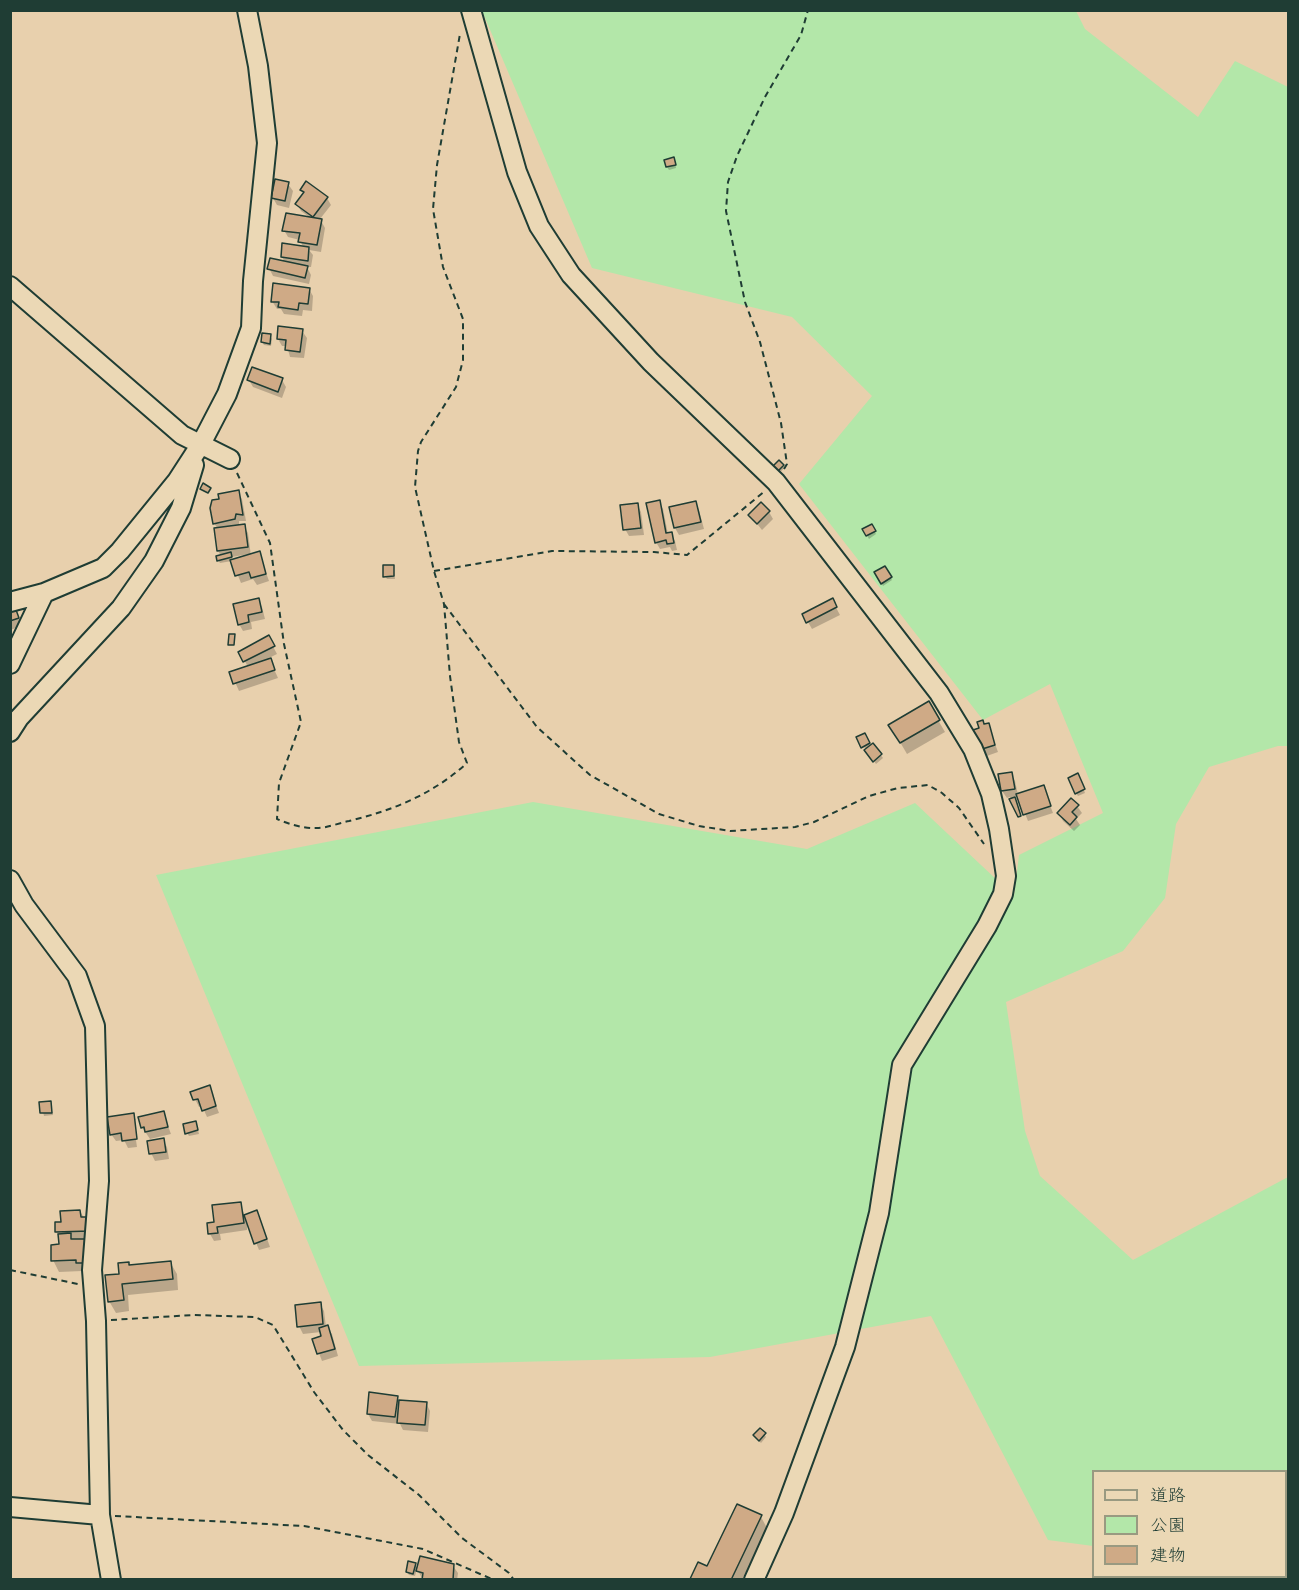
<!DOCTYPE html>
<meta charset="utf-8">
<style>
body{margin:0}
#map{position:relative;width:1299px;height:1590px;overflow:hidden;background:#e8d0ad;font-family:Dekko,"Klee One",sans-serif}
canvas{display:block}
.frame{position:absolute;inset:0;border:12px solid #1f3d34;pointer-events:none}
.legend{position:absolute;left:1092px;top:1470px;width:195px;height:108px;box-sizing:border-box;background:#ebd8b5;border:2px solid #999a81;margin:0;padding:8px 10px;list-style:none;font-size:18px;color:#1f3d34}
.legend li{display:flex;align-items:center;gap:12px;height:30px}
.legend b{width:30px;border:2px solid #999a81}
</style>
<div id="map">
<canvas width="1299" height="1590"></canvas>
<div class="frame"></div>
<ul class="legend">
<li><b style="height:8px;background:#ebd8b5"></b>道路</li>
<li><b style="height:16px;background:#b3e7a9"></b>公園</li>
<li><b style="height:16px;background:#cfaa86"></b>建物</li>
</ul>
</div>
<script>
const g = document.querySelector('canvas').getContext('2d');
g.lineJoin = 'round';
function paint(path, color) {
  g.fillStyle = color;
  g.fill(path, 'evenodd');
}
function strokePath(path, color, width, dash) {
  g.strokeStyle = color;
  g.lineWidth = width;
  g.lineCap = dash ? 'butt' : 'round';
  g.setLineDash(dash || []);
  g.stroke(path);
}
paint(new Path2D(`
 M482,11H1076L1085,29L1198,117L1235,61L1288,87V746H1278L1209,767L1176,824L1165,898L1123,951L1006,1002L1025,1131L1040,1176L1133,1260L1288,1177V1562H1286V1472H1094L1093,1546L1048,1540L931,1316L710,1357L359,1366L156,875L533,802L807,849L915,803L1014,896L1019,855L1103,813L1050,684L983,720L799,484L872,396L792,317L592,268Z`), '#b3e7a9');
paint(new Path2D(`
 M675,162L676,168L669,170L667,167Z
 M288,184L293,191L289,208L277,205L273,198Z
 M302,190L327,198L331,205L320,219L325,228L321,252L309,250L313,255L311,267H307L311,275L309,284L273,276L269,268L285,263L282,257L303,247L300,240L288,237L284,230L312,219L301,211L297,204L304,194Z
 M309,289L313,296L312,311L303,310L302,316L284,314L281,309H277L272,301Z
 M302,331L307,338L304,358L290,357L287,346H282L278,339Z
 M270,336L272,339L271,346L264,345L262,342Z
 M249,380H282L286,387L282,398L253,387Z
 M783,465L784,468L778,475L774,471Z
 M238,492L242,499L246,521H239V526H244L248,533L251,556L259,553L269,581L257,585L253,579L241,583L232,561L220,563L218,560L221,556L218,551V529L214,523ZM249,554V556L232,561V557Z
 M659,502L663,509L668,534H671L675,541L677,550L672,551L670,547L660,549L656,542Z
 M695,502L699,510L704,529L679,535L675,528L671,508Z
 M637,504L641,512L644,535L629,536L625,529Z
 M769,512L773,519L762,530L750,515Z
 M871,526L876,534L869,539L864,530Z
 M393,566L395,579H387L385,576Z
 M885,568L892,580L883,586L876,573Z
 M258,600L262,607L265,619L251,622L252,629L243,631L239,624Z
 M832,600L840,615L812,629L804,615Z
 M10,610L18,616L22,626L10,630Z
 M268,637L277,654L269,658L278,678L239,691L231,673L248,667L240,652Z
 M928,703L945,732L907,754L890,725Z
 M988,725L998,752L984,757L980,749L981,729Z
 M864,735L871,746L873,745L883,758L876,764L858,738Z
 M1011,774L1015,781L1018,795L1043,787L1053,813L1028,821L1018,796L1013,797L1021,819L1010,797L1007,798L1002,791Z
 M1079,778L1085,793L1078,796L1076,793Z
 M1077,806L1082,813L1076,819L1080,825L1074,831L1063,821L1059,813Z
 M209,1087L219,1113L207,1117L202,1106L199,1107L192,1093Z
 M41,1103H50L53,1115L44,1116Z
 M163,1113L171,1134L150,1139L142,1127Z
 M133,1115L136,1120H133L137,1147L128,1148L124,1140L116,1141L111,1134Z
 M197,1126L199,1134L189,1136L187,1133Z
 M163,1140L167,1147L169,1159L155,1161L151,1153Z
 M240,1203L245,1216L260,1219L270,1247L259,1250L247,1220V1230L220,1234L221,1240L214,1241L210,1234L216,1223Z
 M80,1211L84,1218H89L84,1274L82,1271L59,1272L53,1260L60,1246V1238L56,1232L62,1223Z
 M170,1262L177,1274L178,1290L128,1295L129,1311L116,1313L109,1301L120,1275L129,1266Z
 M320,1304L324,1311L326,1327L332,1334L338,1356L322,1361L314,1340L323,1337L321,1332L303,1334L299,1326Z
 M397,1397L399,1401L426,1403L430,1411L428,1432L403,1430L400,1424L372,1421L368,1414Z
 M764,1434L766,1437L761,1443L757,1439Z
 M761,1517L767,1528L742,1580H692L699,1564L708,1568Z
 M415,1564L418,1570L453,1566L458,1573L457,1580H423L417,1569L415,1576L409,1575L407,1572Z`), '#0003');
const building = new Path2D(`
 M674,157L676,165L666,167L664,160Z
 M275,179L289,182L285,201L271,198Z
 M306,181L328,197L313,217L295,204L304,192L300,190Z
 M286,213L322,219L317,245L298,242L300,233L282,231Z
 M282,243L309,247L308,261L281,257Z
 M270,258L308,266L305,278L267,269Z
 M273,283L310,288L308,304L299,303L298,310L278,307L279,302H271Z
 M278,326L303,329L300,352L285,350L286,340L277,339Z
 M262,333L271,334L270,344L261,342Z
 M252,367L283,378L278,392L247,380Z
 M779,460L784,465L776,473L771,468Z
 M203,483L211,488L208,493L200,489Z
 M239,490L243,515L236,514L235,519L213,524L210,508L212,500L219,499L218,494Z
 M660,500L666,533L672,532L674,543L667,544L666,540L655,543L646,503Z
 M696,501L701,522L674,528L669,507Z
 M761,502L770,511L757,524L748,515Z
 M638,503L641,528L623,530L620,505Z
 M245,524L248,547L217,551L214,528Z
 M872,524L876,531L866,536L862,529Z
 M260,551L266,574L251,578L249,572L235,576L230,560Z
 M231,552L232,557L217,561L216,556Z
 M383,565H394V576L383,577Z
 M885,566L892,577L881,584L874,572Z
 M259,598L262,612L248,615L249,622L238,625L233,604Z
 M833,598L837,607L806,623L802,614Z
 M15,607L19,618L10,621V609Z
 M229,634H235L234,645H228Z
 M269,635L275,646L243,662L238,652Z
 M271,658L275,670L233,684L229,672Z
 M929,701L940,720L900,743L888,725Z
 M983,720L984,724L989,723L995,745L979,750L973,730L979,728L977,722Z
 M865,733L870,743L861,748L856,737Z
 M873,743L882,754L873,762L864,750Z
 M1012,772L1015,789L1001,791L998,774Z
 M1078,773L1085,789L1075,794L1068,778Z
 M1044,785L1051,806L1023,815L1016,794Z
 M1015,797L1021,816L1018,817L1009,799Z
 M1071,798L1079,805L1072,812L1077,817L1070,825L1057,813Z
 M210,1085L216,1106L202,1111L198,1099L193,1100L190,1092Z
 M51,1101L52,1113H40L39,1102Z
 M164,1111L168,1127L145,1132L144,1127L141,1128L138,1117Z
 M134,1113L137,1139L122,1141L121,1133L110,1135L107,1117Z
 M196,1121L198,1130L185,1134L183,1124Z
 M164,1138L166,1152L149,1154L147,1141Z
 M241,1202L244,1223L217,1227L218,1233L208,1234L207,1223L214,1222L212,1205Z
 M80,1210L81,1217H90V1231L55,1232V1222H61L60,1211Z
 M257,1210L267,1239L254,1244L244,1215Z
 M71,1233V1239H89L90,1263H76V1260L51,1261V1245L59,1244L58,1234Z
 M171,1261L173,1279L122,1284L124,1300L108,1302L105,1275L119,1274L118,1263L129,1262V1265Z
 M321,1302L323,1324L297,1327L295,1305Z
 M328,1325L335,1349L317,1354L312,1339L321,1336L319,1328Z
 M369,1392L398,1396L395,1417L367,1414Z
 M399,1400L427,1402L425,1425L397,1423Z
 M760,1428L766,1433L759,1441L753,1435Z
 M737,1504L762,1515L731,1580L690,1579L698,1562L707,1566Z
 M420,1556L454,1564L453,1580H422L423,1573L416,1571Z
 M408,1561L416,1563L413,1574L406,1572Z`);
paint(building, '#cfaa86');
strokePath(building, '#1f3d34', 1.5);
const minor = new Path2D(`
 M471,10L517,172L539,226L571,275L651,362L776,482L939,693L973,749L991,794L999,829L1006,876L1003,894L987,926L902,1065L879,1213L845,1347L784,1513L754,1580
 M10,286L182,435L230,459
 M10,602L44,593L103,568L120,551L177,481L201,444L227,394L251,328L253,281L267,143L258,66L247,10
 M10,664L44,593
 M10,732L19,718L121,608L154,561L181,508L194,465
 M10,880L24,905L77,976L95,1026L99,1181L92,1270L96,1321L100,1515L111,1580
 M10,1507L100,1515`);
strokePath(minor, '#1f3d34', 22);
strokePath(new Path2D(`
 M784,469L787,464L781,423L760,342L745,302L726,211L728,182L737,156L765,97L801,35L808,10
 M237,473L270,543L284,644L301,722L279,783L277,819C289,824 304,829 317,828C327,828 339,823 349,821C394,810 433,794 467,763L459,742L450,676L444,604L434,571L415,487L418,451L421,442L456,387L463,360V319L443,267L433,209L437,165L460,34
 M434,571L552,551L654,552L687,555L765,491
 M444,604L537,727L590,775L659,814L699,826L730,831L795,827L814,822L869,796L898,788L928,785L942,793L959,808L984,844
 M10,1270L78,1284
 M111,1320L194,1315L255,1317L273,1325L314,1392L343,1430L368,1455L419,1495L462,1538L509,1573L514,1580
 M115,1516L304,1526L423,1549L494,1580`), '#1f3d34', 2, [6, 4.5]);
strokePath(minor, '#ebd8b5', 18);
</script>
